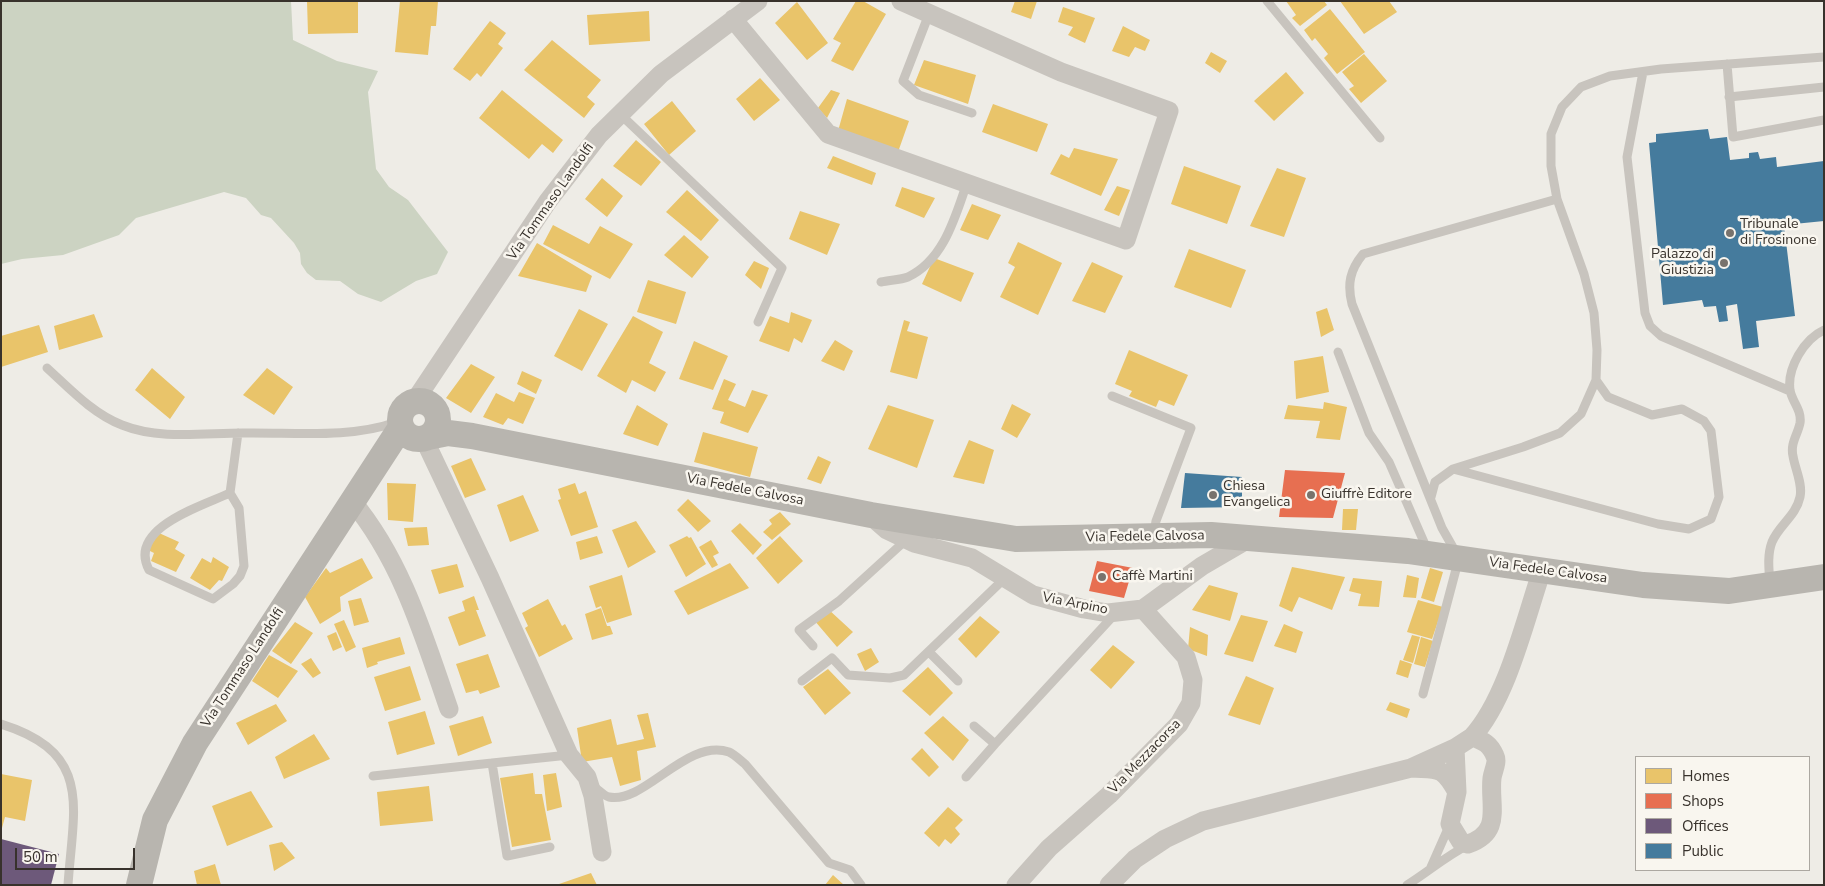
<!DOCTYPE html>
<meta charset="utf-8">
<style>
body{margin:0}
#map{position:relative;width:1825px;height:886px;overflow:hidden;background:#eeece6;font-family:"Nunito Sans",sans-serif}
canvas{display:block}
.frame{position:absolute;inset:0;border:2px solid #38322c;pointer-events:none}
.legend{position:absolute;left:1635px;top:756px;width:175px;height:115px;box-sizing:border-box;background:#f9f6ef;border:1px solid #aca8a1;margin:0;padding:6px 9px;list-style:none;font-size:15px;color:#38322c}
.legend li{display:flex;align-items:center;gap:10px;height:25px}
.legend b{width:25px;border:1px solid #aca8a1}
.scale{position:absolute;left:15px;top:848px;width:120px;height:22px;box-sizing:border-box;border:2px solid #38322c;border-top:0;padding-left:6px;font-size:15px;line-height:18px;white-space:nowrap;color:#38322c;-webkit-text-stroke:4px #f9f6ef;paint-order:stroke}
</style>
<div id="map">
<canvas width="1825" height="886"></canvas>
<div class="frame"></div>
<ul class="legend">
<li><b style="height:14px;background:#e9c46a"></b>Homes</li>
<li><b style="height:14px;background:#e76f51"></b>Shops</li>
<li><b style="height:14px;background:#6d597a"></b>Offices</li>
<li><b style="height:14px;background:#457b9d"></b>Public</li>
</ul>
<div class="scale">50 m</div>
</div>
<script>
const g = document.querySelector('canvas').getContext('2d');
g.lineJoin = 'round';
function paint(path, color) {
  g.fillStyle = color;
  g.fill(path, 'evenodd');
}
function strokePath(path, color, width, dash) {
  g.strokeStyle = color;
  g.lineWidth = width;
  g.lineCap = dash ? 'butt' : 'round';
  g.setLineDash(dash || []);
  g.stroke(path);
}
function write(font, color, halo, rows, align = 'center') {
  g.font = font + ' "Nunito Sans",sans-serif';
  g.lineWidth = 5;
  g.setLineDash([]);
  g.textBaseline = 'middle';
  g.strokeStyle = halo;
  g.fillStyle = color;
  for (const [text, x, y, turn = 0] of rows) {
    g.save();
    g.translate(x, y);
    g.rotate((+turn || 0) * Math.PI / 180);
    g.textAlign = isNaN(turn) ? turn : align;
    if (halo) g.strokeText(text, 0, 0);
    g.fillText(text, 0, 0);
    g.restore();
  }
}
paint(new Path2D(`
 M1,1H291L293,40L337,61L378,71L368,92L376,169L389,187L408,200L448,252L437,274L416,281L381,302L358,294L340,281L316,280L307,273L301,264L300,253L294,243L271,218L261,215L246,198L224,192L136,218L119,235L63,255L22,259L1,264Z`), '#ccd3c2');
paint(new Path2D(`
 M307,1H358V33L308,34Z
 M400,1H438L436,26H431L428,55L395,52Z
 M856,1H863L886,14L853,71L831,61L841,43L833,39Z
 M1015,1H1037L1031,19L1011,12Z
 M1286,1H1324L1327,5L1300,26L1292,18L1296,15Z
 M1340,1H1389L1397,12L1364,34Z
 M797,2L828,43L807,60L775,23Z
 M1063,7L1095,18L1085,43L1068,35L1073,27L1058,22Z
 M1330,9L1365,52L1337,74L1324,58L1328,54L1315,38L1312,41L1304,30Z
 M649,11L650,41L589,45L587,15Z
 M490,21L506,33L498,44L503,48L481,77L477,73L470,81L453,69Z
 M1123,26L1150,40L1145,51L1135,47L1129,57L1112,51Z
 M552,40L601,80L587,97L595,104L584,118L524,70Z
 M1211,52L1227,61L1220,73L1205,63Z
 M1364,54L1387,81L1361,103L1349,89L1354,86L1342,72Z
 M924,60L976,75L968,104L914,85Z
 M1286,72L1304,93L1274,121L1254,101Z
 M760,78L780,100L754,121L736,99Z
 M502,90L563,140L553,153L542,144L529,159L479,118Z
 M831,90L840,93L827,118L818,108Z
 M847,99L909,121L898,152L838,131Z
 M672,101L696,131L669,155L644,124Z
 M993,104L1048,124L1037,152L982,132Z
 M636,140L661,162L641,186L613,166Z
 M1074,148L1118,159L1101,196L1050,174L1061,154L1069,158Z
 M833,156L876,173L872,185L827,168Z
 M1184,166L1241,186L1227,224L1171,204Z
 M1277,168L1306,178L1284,237L1250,226Z
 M602,178L623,196L607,217L585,199Z
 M1117,186L1130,190L1119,216L1104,210Z
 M902,187L935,198L924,218L895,206Z
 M687,190L719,220L701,241L666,212Z
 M972,204L1001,215L988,240L960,230Z
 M800,211L840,224L827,255L789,239Z
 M553,225L589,244L600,226L633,244L610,279L543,244Z
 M684,235L709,257L692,278L664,255Z
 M1018,242L1062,263L1038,315L1000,297L1015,267L1008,263Z
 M537,243L592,276L586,292L518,276Z
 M1189,249L1246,270L1231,308L1174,287Z
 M934,258L974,273L961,302L922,284Z
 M754,261L769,268L761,289L745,275Z
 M1092,262L1123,276L1105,313L1072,301Z
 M648,280L686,292L676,324L637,312Z
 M1327,308L1334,330L1321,337L1316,312Z
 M579,309L608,324L582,371L554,356Z
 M791,312L812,320L802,343L794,338L789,352L759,341L770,316L789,323Z
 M94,314L103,337L59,350L54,326Z
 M633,316L663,332L649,363L666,372L655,392L632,380L626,393L597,376Z
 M904,320L910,322L907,331L928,337L917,379L890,372Z
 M39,325L48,352L1,367V336Z
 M835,340L853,351L844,371L821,361Z
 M694,341L728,356L713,390L679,379Z
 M1129,350L1188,375L1174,406L1159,400L1156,407L1129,396L1132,391L1115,384Z
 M1323,356L1329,392L1296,399L1294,361Z
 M471,364L495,377L471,413L446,398Z
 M152,368L185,397L170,419L135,390Z
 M267,368L293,387L274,415L243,395Z
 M522,371L542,380L536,394L517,384Z
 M724,379L736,384L728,400L745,407L752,390L768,395L748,433L720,423L724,412L712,409Z
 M519,392L535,398L523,424L508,418L503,425L483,417L496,393L514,402Z
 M1324,402L1347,407L1340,440L1316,438L1320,421L1284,419L1288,405L1323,409Z
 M1012,404L1031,414L1017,438L1001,429Z
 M637,405L668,424L658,446L623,434Z
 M888,405L934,420L917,468L868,449Z
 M703,432L758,447L750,477L694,462Z
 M969,440L994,450L984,484L953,477Z
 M818,456L831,462L821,484L807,479Z
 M471,458L486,490L465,498L451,466Z
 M387,483L416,484L413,522L388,520Z
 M575,483L579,494L586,491L598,527L571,536L558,500L561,499L558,489Z
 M523,495L539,531L510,542L497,505Z
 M688,499L711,521L698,532L677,510Z
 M1343,509H1358L1356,530H1342Z
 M780,512L791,524L772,540L763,532L772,524L769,520Z
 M636,521L656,552L628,568L612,530Z
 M740,523L762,545L753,555L731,531Z
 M427,527L429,545L408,546L404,528Z
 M159,533L179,542L175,549L185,555L176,572L151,561L154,553L148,550Z
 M597,536L603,553L580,560L576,542Z
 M687,536L689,538L691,537L706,564L686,577L669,545Z
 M780,536L803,561L778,584L756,558Z
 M711,540L719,553L713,556L718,565L712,568L699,547Z
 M213,557L229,567L222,581L219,580L210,590L190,578L202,558L211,563Z
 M362,558L373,578L340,597L341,611L320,624L305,597L326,568L330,573Z
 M730,563L749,588L688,615L674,591Z
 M457,564L464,587L439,594L431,570Z
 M1292,567L1345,577L1332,610L1299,597L1292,612L1279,606Z
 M1430,568L1443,572L1434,602L1421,598Z
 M622,575L632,615L607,623L601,606L596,608L589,586Z
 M1407,575L1419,578L1416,598L1403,597Z
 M1353,578L1382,581L1379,607L1358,606L1361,594L1349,591Z
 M1209,585L1238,593L1230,621L1192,610Z
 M474,596L479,610H476L486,636L459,646L448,617L465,611L462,601Z
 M361,598L369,622L354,626L348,601Z
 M548,599L562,626L565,624L573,639L539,657L525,628L528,626L522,613Z
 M1418,600L1443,607L1432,639L1407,632Z
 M601,608L607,626H610L613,634L592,640L585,614Z
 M828,609L853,632L837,647L814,620Z
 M1241,615L1268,621L1253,662L1224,654Z
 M980,616L1000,632L976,658L958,639Z
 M344,620L356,647L346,652L334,624Z
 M295,622L313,633L291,664L272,651Z
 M1284,624L1303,632L1296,653L1274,646Z
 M1190,627L1208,635L1207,656L1188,649Z
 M336,632L342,647L333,651L327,636Z
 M1412,635L1420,637L1413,663L1403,660Z
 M400,637L405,654L377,662L378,664L367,668L362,648Z
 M1421,637L1433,641L1425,667L1414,664Z
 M1113,645L1135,662L1111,689L1090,670Z
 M871,648L879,662L865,671L857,654Z
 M488,654L500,687L480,694L478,690L466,693L456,664Z
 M269,655L298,671L278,698L252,681Z
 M311,658L321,673L313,678L301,664Z
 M1400,660L1412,664L1408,678L1396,674Z
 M410,666L421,700L385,711L374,677Z
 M928,667L953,693L930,716L902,691Z
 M828,669L851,693L825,715L803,687Z
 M1246,676L1274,688L1260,725L1228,715Z
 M1390,702L1410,709L1407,718L1386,710Z
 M276,704L287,721L248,745L236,723Z
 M425,711L435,744L397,755L388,722Z
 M648,713L656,747L637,751L641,780L620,786L612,757L582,762L577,728L611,719L617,745L644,739L637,715Z
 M483,716L492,743L458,756L449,726Z
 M943,716L969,740L953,761L924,733Z
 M314,734L330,759L284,779L275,757Z
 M922,748L939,767L929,777L911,759Z
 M533,773L535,794H542L551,840L512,847L500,778Z
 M556,773L562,807L547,811L543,775Z
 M1,774L32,780L25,821L5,817L2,828Z
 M429,786L433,821L380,826L377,792Z
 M251,791L273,827L227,846L212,806Z
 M948,807L963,820L955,828L960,834L951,844L945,839L939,847L924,833Z
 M282,842L295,858L274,871L269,845Z
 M215,864L221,885H197L194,871Z
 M591,873L597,885H559V884Z
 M833,875L844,885H825Z`), '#e9c46a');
paint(new Path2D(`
 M1285,470L1345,473L1333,518L1279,517Z
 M1097,561L1133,568L1124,598L1089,591Z`), '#e76f51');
paint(new Path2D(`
 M1,839L59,854L51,885H1Z`), '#6d597a');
paint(new Path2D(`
 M1708,129L1710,139L1727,137L1730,160L1749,158V153L1758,152L1760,159L1776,157L1777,167L1824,161V221L1784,225L1795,316L1756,321L1759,347L1743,349L1737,304L1726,306L1728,321L1719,322L1716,306L1704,307L1702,300L1663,305L1649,143L1656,142V134Z
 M1185,473L1242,477V507L1181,508Z`), '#457b9d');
strokePath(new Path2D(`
 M1267,1L1380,138
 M929,14L903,81L919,95L972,113
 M1727,64L1733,137L1824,120
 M1643,72L1627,157L1645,313L1650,326L1661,336L1790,391
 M1729,97L1824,87
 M620,114L782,268L758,322
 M881,282C890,280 900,280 908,277C944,260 955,217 967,183
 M1338,352L1369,433L1389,462L1427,549
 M47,368C69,388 93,414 122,425C159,440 204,433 243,433C293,432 349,439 397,422
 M1112,396L1191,428L1156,521L1154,534
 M1453,469L1658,524L1689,529L1711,519L1719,497L1711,431L1704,421L1682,409L1652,415L1608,397L1596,380
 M230,493L239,508L244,566L240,576L233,584L213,599L149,570C127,528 202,506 230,493L238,433
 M1431,497L1435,482L1453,469L1523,447L1560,433L1581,414L1596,380L1597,350L1594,313L1584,274L1557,199L1551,166V134L1562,107L1581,87L1610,76L1661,69L1824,57
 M1770,584C1769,570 1767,555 1772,542C1779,525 1796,516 1800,497C1803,484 1795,469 1793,456C1790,443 1798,434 1800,423C1802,410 1792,402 1790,390C1787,368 1804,339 1824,330
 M813,646L799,630L839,601L906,540
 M929,652L958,681
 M802,681L832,658L848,675L890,678L904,675L1006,577
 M1423,694L1459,558L1442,528L1352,304C1347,284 1350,270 1363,254L1557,199
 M1,724C94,753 73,808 68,885
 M974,726L995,744L1115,614
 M373,776L492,763
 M966,777L995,744
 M593,786C598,789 604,796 609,797C645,804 686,738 729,752C734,754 740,760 745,764L829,863L850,870L861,885
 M550,847L507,856L492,763L569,755
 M1431,867L1450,824
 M1407,885C1428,872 1446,856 1468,845`), '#c8c4be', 9);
strokePath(new Path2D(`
 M733,19L828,134L1126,240L1169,111L1061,72L901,1
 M414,402L548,201L599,135L661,74L758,1
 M424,439L490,578L569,755L587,777L593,796L602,852
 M352,501C402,561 424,637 449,709
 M871,516L887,530L914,543L972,558L1033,595L1084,609L1108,613L1143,609L1202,566L1250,538
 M1472,737C1484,741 1490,744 1495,756C1498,762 1493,771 1492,778C1489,806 1503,832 1468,844L1461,842L1450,824L1457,792L1455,748Z
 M1472,737C1507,699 1525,620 1542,570
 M1455,748L1411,768C1440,770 1442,766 1457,792
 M1016,885L1049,848L1109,795L1179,724L1191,703L1193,680L1186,657L1143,609
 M1109,885L1135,859L1165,839L1203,821L1411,768`), '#c8c4be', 19);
strokePath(new Path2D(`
 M400 420a19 19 0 1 1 38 0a19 19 0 1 1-38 0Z
 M428,437L448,433L472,436L871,515L1016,539L1211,535L1408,551L1643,585L1729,591L1824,577
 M139,885L155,820L195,743L401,427`), '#b8b5af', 26);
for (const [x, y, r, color] of [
 [1730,233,5,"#78736d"],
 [1724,263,5,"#78736d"],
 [1213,495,5,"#78736d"],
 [1311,495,5,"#78736d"],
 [1102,577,5,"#78736d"]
]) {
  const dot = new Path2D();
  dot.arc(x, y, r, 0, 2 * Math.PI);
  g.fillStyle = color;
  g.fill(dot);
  strokePath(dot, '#f9f6ef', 2);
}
write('14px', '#38322c', '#f9f6ef', [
 ["Via Tommaso Landolfi",551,202,-55],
 ["Via Fedele Calvosa",745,490,11],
 ["Via Fedele Calvosa",1145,537,-1],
 ["Via Fedele Calvosa",1548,571,8],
 ["Via Arpino",1075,604,11],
 ["Via Tommaso Landolfi",243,668,-57],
 ["Via Mezzacorsa",1145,757,-46]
]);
write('14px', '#38322c', '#f9f6ef', [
 ["Tribunale",1740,225],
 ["di Frosinone",1740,241],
 ["Palazzo di",1714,255,"right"],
 ["Giustizia",1714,271,"right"],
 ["Chiesa",1223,487],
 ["Evangelica",1223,503],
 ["Giuffrè Editore",1321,495],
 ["Caffè Martini",1112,577]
], 'left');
</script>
